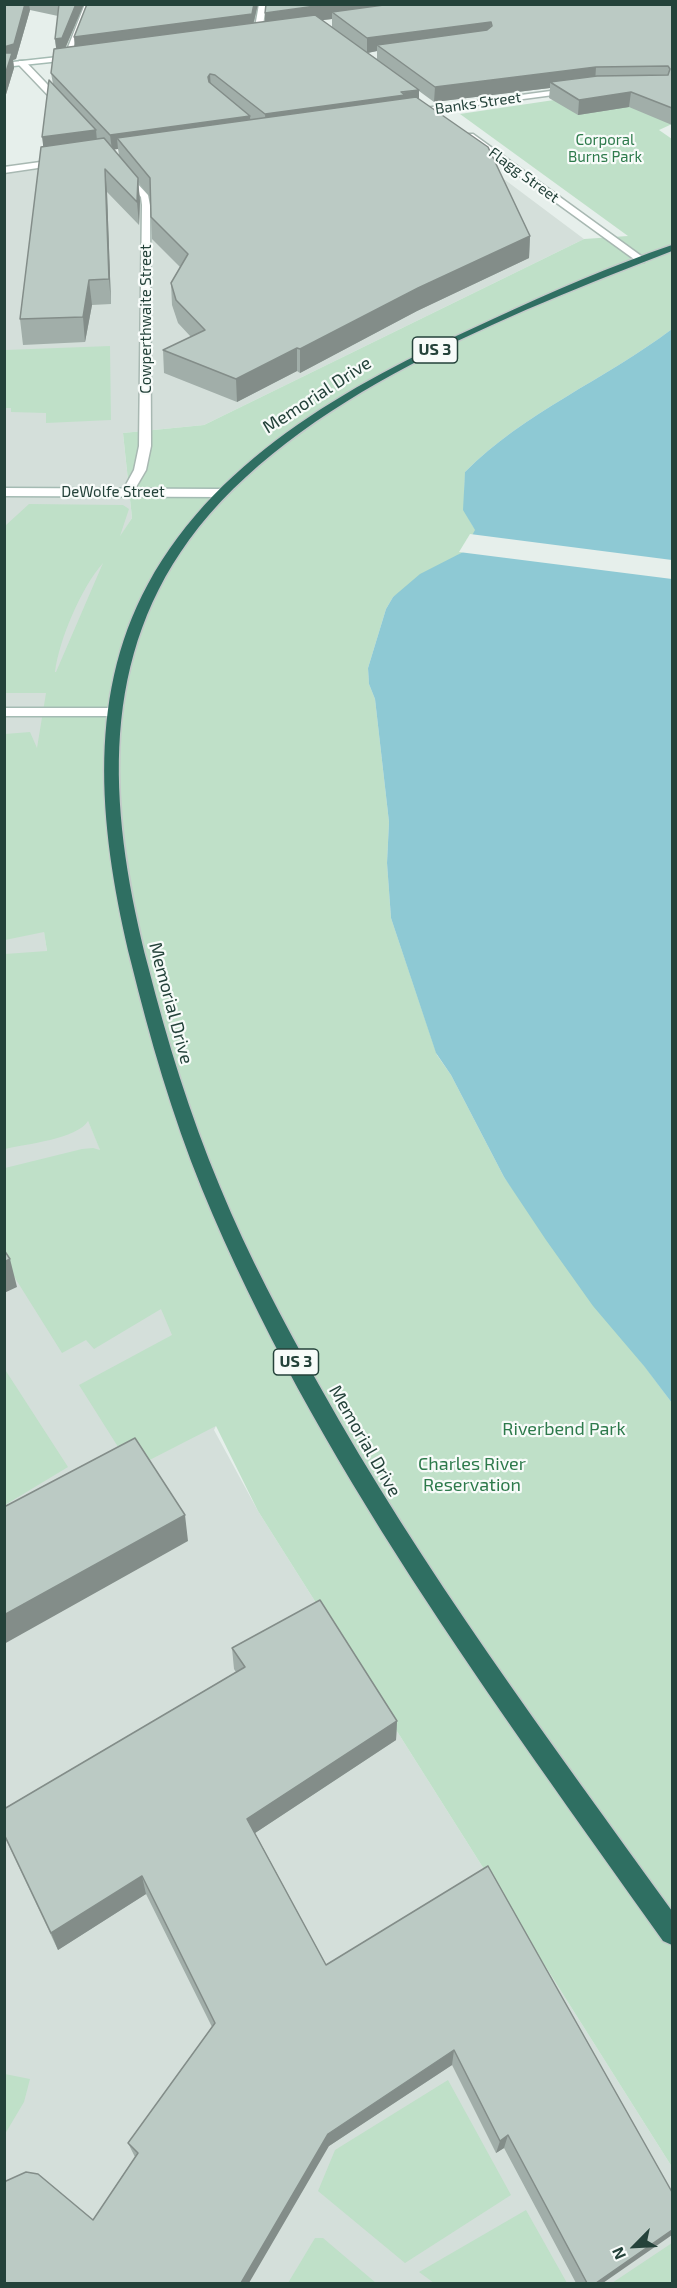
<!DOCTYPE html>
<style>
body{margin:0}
#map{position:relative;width:677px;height:2288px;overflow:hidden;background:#e6efeb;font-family:"Exo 2",sans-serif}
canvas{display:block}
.frame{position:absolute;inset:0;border:6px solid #24423a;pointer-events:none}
.north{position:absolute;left:605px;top:2216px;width:60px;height:60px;-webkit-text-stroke:4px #f7fbf9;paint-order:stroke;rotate:246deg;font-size:16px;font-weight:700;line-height:24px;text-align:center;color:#24423a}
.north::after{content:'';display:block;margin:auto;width:21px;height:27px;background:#24423a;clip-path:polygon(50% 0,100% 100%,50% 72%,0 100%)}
</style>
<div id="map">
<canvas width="677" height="2288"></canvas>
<div class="frame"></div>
<div class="north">N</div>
</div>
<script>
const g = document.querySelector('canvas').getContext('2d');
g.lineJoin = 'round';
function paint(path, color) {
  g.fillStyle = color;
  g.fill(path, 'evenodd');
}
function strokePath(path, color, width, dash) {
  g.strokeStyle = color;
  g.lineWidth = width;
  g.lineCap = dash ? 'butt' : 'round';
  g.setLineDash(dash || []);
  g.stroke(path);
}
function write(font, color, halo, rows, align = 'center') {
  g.font = font + ' "Exo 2",sans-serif';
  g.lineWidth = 4.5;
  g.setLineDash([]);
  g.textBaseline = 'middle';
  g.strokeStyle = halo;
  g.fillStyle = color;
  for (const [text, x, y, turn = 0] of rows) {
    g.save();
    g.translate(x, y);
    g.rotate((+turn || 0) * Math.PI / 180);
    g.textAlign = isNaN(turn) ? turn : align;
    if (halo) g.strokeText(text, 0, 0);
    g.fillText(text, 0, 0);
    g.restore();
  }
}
paint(new Path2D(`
 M421,117L584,239L204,425L123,433L132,518L105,560L30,839L47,951L84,1111L216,1426L214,1430L258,1511L672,2167V2283H5L4,174Z`), '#d4dfda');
paint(new Path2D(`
 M621,90L672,124L659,130L672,139V329C606,379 523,413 465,472C465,493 461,511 476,530L463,552L393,597L386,609L368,668L369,684L375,699L389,822L387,863L391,918L437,1055L451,1075L504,1177L672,1403V2167L258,1511L216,1426L132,1469L79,1385L172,1335L161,1309L94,1349L86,1340L62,1353L5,1262V1168L82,1149L93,1148L100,1150L88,1121C77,1139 26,1144 5,1149V954L47,951L44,932L5,940V734L30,732L37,748L46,693H5V526L29,504L123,505L129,509L120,536L132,518L123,433L204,425L584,239L628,236L460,114ZM103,563L56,672H55C59,640 81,588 103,563Z
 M110,346L111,420L46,423V413L11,412V408H5V350Z
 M4,1368L68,1467L5,1505H4Z
 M5,2074L30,2079L24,2102L5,2134Z
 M448,2080L511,2195L405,2263L318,2191L335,2150Z
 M526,2210L567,2283H434L419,2272Z
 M315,2238H323L376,2283H288Z
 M672,2243V2283H612Z`), '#bfe0c8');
paint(new Path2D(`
 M672,329V1403L644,1366L593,1306L546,1240L504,1177L451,1075L436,1053L391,918L387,863L389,822L375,699L369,684L368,668L386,609L393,597L420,574L463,552L475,530L463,510L465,472C523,413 606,379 672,329Z`), '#8ec9d4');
paint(new Path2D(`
 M470,534L672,560V579L459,552Z`), '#e6efeb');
const street = new Path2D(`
 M85,4H92L70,58L63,60Z
 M259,4H266L262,33L258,35L254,33Z
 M19,61H25L68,106V110H62L19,65Z
 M573,88H576V92L410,114L406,112L410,110Z
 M467,134H473L644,258V262H638L467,138Z
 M62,159L65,160V164L4,173V167Z
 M122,167L148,195L150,205L151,446L146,470L132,494L128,496L122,492L134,470L139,446L142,205L141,197L118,170Z`);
const secondary = new Path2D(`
 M76,55H79V59L4,67V63Z
 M4,488L221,489L227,493L221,497L4,496Z
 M4,708H113L120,712L113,716H4Z`);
const highway = new Path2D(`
 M672,245V251C511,314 295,396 189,540C95,669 111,821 148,966C167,1041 190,1115 220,1187C248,1255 283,1321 319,1385C422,1570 549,1740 672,1911V1945L663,1941C494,1702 314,1461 202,1189C172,1115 150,1039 131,962C101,838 84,701 148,584C220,452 361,379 493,319C551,292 611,266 672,245Z`);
strokePath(street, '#a8b8b2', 3);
strokePath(secondary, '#a4bbb3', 3);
strokePath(highway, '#c2cac8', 3);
paint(street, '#fff');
paint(secondary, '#fff');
paint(highway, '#2f6f62');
paint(new Path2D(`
 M4,4H84L66,47L74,46L87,4H258L254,23L265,22V13L672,4V125L629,107L578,115L549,98L550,88L434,102L419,91V99L530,236L529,258L417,311L300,373L297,371L237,402L164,373L163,350L191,337L178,323L172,305L171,283L180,267L152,239L150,197L138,182L140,201L139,225L107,192L111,304L92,305L85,342L23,345L20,319L43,146L53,84L51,73L56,48L55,39L58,16L30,10L16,59L13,60L14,68L4,101ZM332,19V27L322,20ZM377,51V59L368,53ZM114,149H118L119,155Z
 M232,1648L397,1721L396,1740L255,1833L326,1965L488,1866L603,2283H576L504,2148L496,2153L452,2065L329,2146L93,2220L135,2157L128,2143L212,2027L146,1894L58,1950L4,1836V1809L236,1672L234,1669Z`), '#a1aea9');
paint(new Path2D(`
 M25,4H29L30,10L16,59L13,60L14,68L4,101V47Z
 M76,4H84L63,53L57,54L55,39Z
 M254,4H258L252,29L75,52L74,37Z
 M330,4H443L332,12V19L265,27V13Z
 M491,22L490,37L377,45V51L367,53V38Z
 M596,67L595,83L550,82V88L434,102L435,87Z
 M210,74L211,89L209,91L208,77Z
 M419,90V104L266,129L265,114Z
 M631,92L629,107L578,115L579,100Z
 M250,116L251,130L117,138L118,149L112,150L110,135Z
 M96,130L98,152L45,159L42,137Z
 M105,169L107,192L111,304L109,279Z
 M138,178L140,201L139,225L137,202Z
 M530,236L529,258L417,311L300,373V349L418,288Z
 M89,280L92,305L85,342L83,317Z
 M297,348V371L237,402L236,379Z
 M10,1259L17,1287L4,1293V1262Z
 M185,1515L188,1541L4,1644V1615Z
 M397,1721L396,1740L249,1837L247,1819Z
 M142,1876L146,1894L58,1950L51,1933Z
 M454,2050L452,2065L329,2146L249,2283H241L328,2134Z
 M508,2135L504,2148L496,2153L500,2141Z
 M672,2230V2235L603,2283H596Z`), '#838d89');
const building = new Path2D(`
 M4,4H25L14,44L4,47Z
 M59,4H76L62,38L55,39Z
 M87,4H254L252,14L74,37Z
 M266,4H330L265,13Z
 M391,4H672V108L631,92L579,100L550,82L597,76L668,75L670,69L668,66L596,67L435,87L377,45L487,30L492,26L491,22L367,38L332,12Z
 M315,15L419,90L401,92L405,95L265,114L215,75L210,74L208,77L209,82L250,116L110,135L51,73L54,49Z
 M4,53H12L4,78Z
 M49,80L96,130L42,137Z
 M416,97L488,147L530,236L418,288L300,349L297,348L236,379L163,350L205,330L176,300L171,283L188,254L151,217L150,178L117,138Z
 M104,138L138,178L137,202L105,169L109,279L89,280L83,317L20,319L41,147Z
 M4,1250L10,1259L4,1262Z
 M135,1438L185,1515L4,1615V1507Z
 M320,1600L397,1721L247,1819L326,1965L488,1866L672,2192V2230L596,2283H587L508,2135L500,2141L454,2050L328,2134L241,2283H4V2184L6,2181L26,2172L38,2174L93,2220L138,2153L128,2143L215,2023L142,1876L51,1933L4,1834V1809L245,1667L232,1648Z`);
paint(building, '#bbcac4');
strokePath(building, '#838d89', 1.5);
write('15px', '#24423a', '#f7fbf9', [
 ["Banks Street",478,103,-8],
 ["Flagg Street",524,175,36],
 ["Cowperthwaite Street",146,319,-90],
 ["DeWolfe Street",113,492]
]);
write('15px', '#2d7a4b', '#f7fbf9', [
 ["Corporal",605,140],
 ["Burns Park",605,157]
]);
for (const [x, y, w] of [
 [435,350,45],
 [296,1362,45]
]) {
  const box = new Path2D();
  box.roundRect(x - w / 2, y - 13, w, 26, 4.5);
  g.fillStyle = '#f7fbf9';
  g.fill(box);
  strokePath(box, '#24423a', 1.5);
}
write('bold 16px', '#24423a', null, [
 ["US 3",435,350],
 ["US 3",296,1362]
]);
write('18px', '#24423a', '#f7fbf9', [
 ["Memorial Drive",317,395,-33],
 ["Memorial Drive",171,1003,75],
 ["Memorial Drive",365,1441,60]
]);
write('18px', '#2d7a4b', '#f7fbf9', [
 ["Riverbend Park",564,1429],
 ["Charles River",472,1464],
 ["Reservation",472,1485]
]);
</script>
